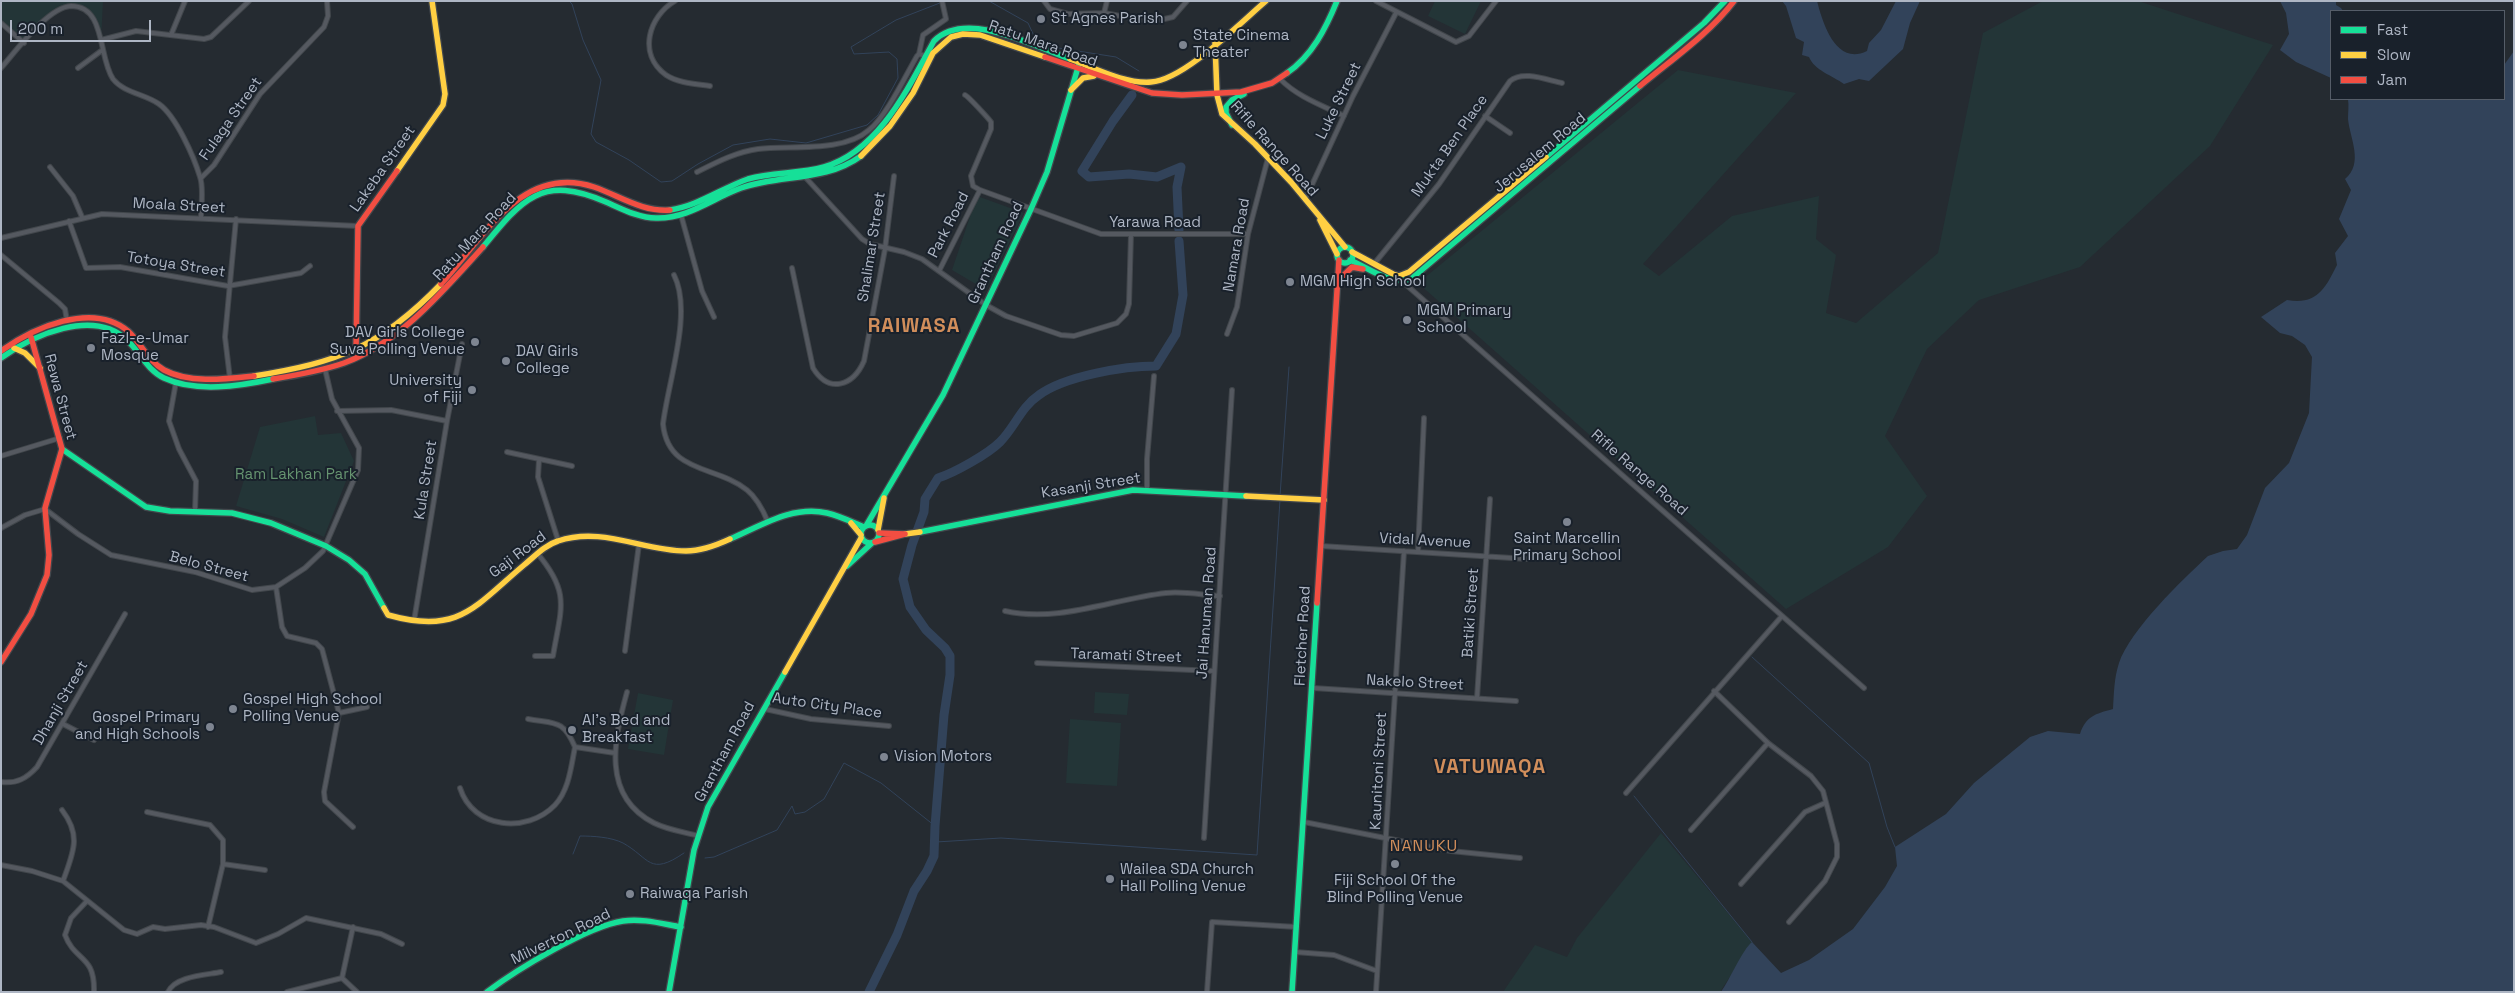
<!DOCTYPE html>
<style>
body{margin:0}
#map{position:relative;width:2515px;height:993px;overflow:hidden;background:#252b31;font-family:"Space Grotesk",sans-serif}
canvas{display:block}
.frame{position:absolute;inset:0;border:2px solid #aeb6c4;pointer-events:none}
.legend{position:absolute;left:2330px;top:10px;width:175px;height:90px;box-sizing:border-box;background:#19212b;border:1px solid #555d68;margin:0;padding:6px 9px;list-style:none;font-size:15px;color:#aeb6c4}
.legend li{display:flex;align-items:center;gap:10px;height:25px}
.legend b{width:25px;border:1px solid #555d68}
.scale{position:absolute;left:10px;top:20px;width:141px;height:22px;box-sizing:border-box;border:2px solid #aeb6c4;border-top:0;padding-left:6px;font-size:15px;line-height:18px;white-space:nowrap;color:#aeb6c4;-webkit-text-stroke:4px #19212b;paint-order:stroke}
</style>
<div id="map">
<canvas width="2515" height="993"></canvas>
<div class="frame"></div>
<ul class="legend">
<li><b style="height:6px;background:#16e098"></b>Fast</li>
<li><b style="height:6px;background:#ffcf43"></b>Slow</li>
<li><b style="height:6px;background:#f24e42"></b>Jam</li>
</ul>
<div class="scale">200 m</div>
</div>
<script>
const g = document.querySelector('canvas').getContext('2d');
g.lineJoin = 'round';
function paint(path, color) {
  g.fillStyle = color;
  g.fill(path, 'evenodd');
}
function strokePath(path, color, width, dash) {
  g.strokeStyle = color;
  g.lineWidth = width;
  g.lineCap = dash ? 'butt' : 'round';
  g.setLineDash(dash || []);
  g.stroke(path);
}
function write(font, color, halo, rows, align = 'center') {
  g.font = font + ' "Space Grotesk",sans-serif';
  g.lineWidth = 4;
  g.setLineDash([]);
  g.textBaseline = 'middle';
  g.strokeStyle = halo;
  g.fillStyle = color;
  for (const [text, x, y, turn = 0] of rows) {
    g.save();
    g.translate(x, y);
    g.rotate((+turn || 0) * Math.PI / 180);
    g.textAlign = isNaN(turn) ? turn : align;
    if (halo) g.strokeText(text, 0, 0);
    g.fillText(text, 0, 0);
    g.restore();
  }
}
paint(new Path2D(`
 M1,1H103L101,40L95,18L80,8L60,10L22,43L1,23Z
 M1435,1H1481L1465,34L1428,16Z
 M2043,1H2138L2273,45L2210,146L2080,267L1979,300L1927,349L1885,436L1927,496L1888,547L1786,609L1418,283L1678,70L1796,93L1643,264L1659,276L1732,216L1819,196L1816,239L1836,255L1826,313L1856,323L1938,253L1983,33Z
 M977,196L1024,213L986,290L952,270Z
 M315,416L318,435L341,433L354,461L324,537L282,519L236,506L260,427Z
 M1095,692L1129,694L1127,715L1094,713Z
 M638,693L673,700L664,755L628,749Z
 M1070,719L1121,723L1117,786L1066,783Z
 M1661,833L1752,942L1720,992H1503L1535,945L1567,957L1577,938Z`), '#233537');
paint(new Path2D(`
 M1782,1H1817C1823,24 1836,66 1867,51L1869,43L1881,30L1896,1H1920L1910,23L1903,49L1869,81L1859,79L1844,84C1833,76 1814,70 1809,57L1802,55L1804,42L1796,38L1786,6Z
 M2280,1H2336V5L2341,8L2343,11H2331V78L2296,62L2280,50L2289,34L2286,13Z
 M2514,51V992H1721C1730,979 1743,949 1752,942L1781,973L1809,960L1853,929L1885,887L1897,866L1895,847L1946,814L1974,783L2030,737L2048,731L2080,734C2086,716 2095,714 2113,709C2114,693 2114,678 2119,663C2130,630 2182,580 2208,556L2223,551L2237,549L2247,535L2265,488L2289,463L2309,413L2312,357L2305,345L2292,336L2280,333L2261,317L2287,300C2317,305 2325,289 2337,265L2335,253L2348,236L2339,219L2351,190L2345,179C2364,163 2350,139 2348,119C2348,112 2349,106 2348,99H2504V65Z`), '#32435a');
strokePath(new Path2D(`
 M569,1L572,4L583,40L601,80L591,134L596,142L629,160L661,182L672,181L698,164L733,145L770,139L806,143L867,125L878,115L898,78L897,59L889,52L854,54L851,47L896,20L945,1
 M989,1L1028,23L1035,38L1052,47L1116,57L1139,71
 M1280,496L1289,367
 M1752,657L1869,763L1887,827L1895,847
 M1634,796L1752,942
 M936,842L1001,838L1257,855L1280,500
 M573,854L580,836C593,836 611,837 623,843C650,858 649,877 684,853
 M705,858L714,857L777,830L792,806L795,814L805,812L824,799L844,763L881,783L935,826`), '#32435a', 1);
strokePath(new Path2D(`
 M1132,95L1113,121L1082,171L1089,177L1129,174L1157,177L1181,167L1177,187L1179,230
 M869,992L897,935L914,891L927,871L934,856L935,826L944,715L950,675V656L945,648L926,630L910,607L903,579L912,545L924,512L925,499L938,478C954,473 988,454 1000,442C1015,427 1021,407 1039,395C1065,376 1124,366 1156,366L1176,334L1183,295L1179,241`), '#32435a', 9);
const street = new Path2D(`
 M675,1C649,16 637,54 666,75C678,83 696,84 710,86
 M1044,1L1050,9L1068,14L1104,13L1142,20H1160L1173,17L1187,1
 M1376,1L1456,42L1469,36L1496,1
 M1104,13L1107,1
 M1,23L24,43
 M171,35L185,1
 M101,40L136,31L204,39L211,37L249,1
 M919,54L923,35L946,19L942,1
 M1,68C16,51 48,7 71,6C106,6 98,57 113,79C124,93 145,94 159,104C176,116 194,157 200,177C204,188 201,206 201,218
 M78,68L101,51
 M1280,79C1298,97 1321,105 1344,116
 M965,95C968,96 989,119 991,122V129L971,176L973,186L980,190L1101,234H1248
 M1485,116L1510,133
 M50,167L73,196L82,217
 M697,172C717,162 736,152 758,149C790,145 843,153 869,130C886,117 906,75 917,56L919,54L926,56
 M201,178L214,165L260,94L324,27L328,16L327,1
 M806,178L862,239L870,244L904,252L922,259L986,305L1006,316L1061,335L1074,336L1117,323L1126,314L1129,304L1131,234
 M1305,200L1353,96L1396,13
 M681,215L702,291L714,317
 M69,221L86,268L120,267L228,286L301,273L310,266
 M1,238L102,214L358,226
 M1,255L59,303L65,309L67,321
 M1374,264L1439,184L1510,81C1523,70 1547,80 1562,83
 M792,268L813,368C829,394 853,386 864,361L885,249L894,176
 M939,271L980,190
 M674,275C693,312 668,382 663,424C668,474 716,465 747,490C757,498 763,510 768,522
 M1403,282L1864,688
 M1227,334L1237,307L1248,234L1268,158
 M230,379L225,337L236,219
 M176,382L169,421L179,449L196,481L195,512
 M337,411L391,410L447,421
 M507,452L572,466
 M1,456L60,438
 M539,460L538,477L558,540
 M1147,490V459L1154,376
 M1,528L25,515L45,509L78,534L111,555L195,572L252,590L276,587L305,568L323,551L358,470L359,448L332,399L325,369
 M1321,546L1528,559
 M1418,552L1424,418
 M276,587L282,627L287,636L316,643L322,649L339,713L324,792L325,801L353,827
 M1005,611C1060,623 1112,599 1166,593C1183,591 1203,595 1220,596
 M414,621L447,421L462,344
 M625,651L639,544
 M535,656H553C561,608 571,593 537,553
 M1037,663L1214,671
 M1313,688L1516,701
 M1714,691L1768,743L1811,776L1823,791L1837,844V857L1825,881L1789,922
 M627,692C614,739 601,796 654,823C668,830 684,832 699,836
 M1477,698L1490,499
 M765,709L811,719L889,726
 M339,713L367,707
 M528,719C555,724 563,719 575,747L615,753
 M63,724L94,740
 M1,782C17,784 27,778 37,767L125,614
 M460,788C473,829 527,834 555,805C569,790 571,767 575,747
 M1626,793L1782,616
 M62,810C82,836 73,853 63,881
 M147,812L210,825L223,840V864L208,927
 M1304,822L1451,851L1520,858
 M1691,830L1768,743
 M1204,838L1232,390
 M223,864L265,870
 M1,865L32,871L63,881L124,930L137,934L153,927L165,929L201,925L214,927L256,943L278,934L306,918L381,934L402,944
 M1741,884L1805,812L1825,803
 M87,901L71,918L65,935C75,962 95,954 94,992
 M1295,952L1334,955L1377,971
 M342,978L353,927
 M342,978L357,992
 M168,992C175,976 206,975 221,972
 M287,992L342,978
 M1207,992L1212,922L1297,927
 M1376,992L1404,551`);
const fast = new Path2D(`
 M1287,73C1312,56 1326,28 1337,1
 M1232,125L1226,113V107L1232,100L1244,94
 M1546,157L1704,23L1725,1
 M670,210C698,206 722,188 748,179C773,172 799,174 824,167C879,151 908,88 934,41C966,9 1034,46 1070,59
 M483,247C522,199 542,174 606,202C622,209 639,218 656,218C688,219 713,198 741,188C782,174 825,182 861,156
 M1337 255a8 8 0 1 1 16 0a8 8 0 1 1-16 0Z
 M1350,260C1369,268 1389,285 1411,279L1640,86
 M1,358C33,335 93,308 127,340C140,352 147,370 164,378C196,393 240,386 273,379
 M62,449L146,507L170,511L232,513L271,523L326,546L349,560L365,574L384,608
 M861 534a9 9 0 1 1 18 0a9 9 0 1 1-18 0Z
 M866,526L943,395L1031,209L1047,172L1079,64
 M920,532L1133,490L1246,496
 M730,539C761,526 792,505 827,513C840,516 852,522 864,527
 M847,566L872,543
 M487,992C516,970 588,926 623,921C642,918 663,924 681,927
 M669,992L694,850L708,807L785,672
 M1292,992L1317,603`);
const slow = new Path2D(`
 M1215,43L1217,95L1222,114L1255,144L1291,182L1345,247
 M1070,59C1095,68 1124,84 1151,82C1184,80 1240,23 1266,1
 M1071,90L1083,78L1094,76
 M861,156L890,126L913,93L933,53L951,37L963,34L980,35L1045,57
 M397,171L443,105L445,94L432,1
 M1320,220L1337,254
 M1352,252L1393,274L1399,276L1409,272L1546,157
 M14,348L25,353L40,368
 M254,376C340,362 380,347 441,284
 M1246,496L1324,500
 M851,523L861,535
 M878,530L884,498
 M905,534L920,532
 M384,608L388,615C459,635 474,607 524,565C535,556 545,545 558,541C602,526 643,551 686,551C701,551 717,545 730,539
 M785,672L861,538`);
const jam = new Path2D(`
 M1045,57L1152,93L1182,95L1241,92L1272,83L1287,73
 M1640,86C1671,60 1709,34 1734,1
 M1339,280L1352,267L1363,269
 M441,284C483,239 521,163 594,187C620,196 642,212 670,210
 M1,351C33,328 92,301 128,331C141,343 148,361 164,370C190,384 226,379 254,376
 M356,351L358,226L397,171
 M273,379C297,375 321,371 344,363C401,342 443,291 483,247
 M879,533L905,534
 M875,542L905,534
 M1317,603L1339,260
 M1,662L31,614L47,575L49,555L45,508L62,449L31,337`);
strokePath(street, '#42474c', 6);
strokePath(fast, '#42474c', 8);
strokePath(slow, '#42474c', 8);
strokePath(jam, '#42474c', 8);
strokePath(street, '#555960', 4);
strokePath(fast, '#16e098', 5.5);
strokePath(slow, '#ffcf43', 5.5);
strokePath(jam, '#f24e42', 5.5);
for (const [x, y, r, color] of [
 [1041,19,5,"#7e8591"],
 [1183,45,5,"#7e8591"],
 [1290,282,5,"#7e8591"],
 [1407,320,5,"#7e8591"],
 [475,342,5,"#7e8591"],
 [91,348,5,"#7e8591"],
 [506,361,5,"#7e8591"],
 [472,390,5,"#7e8591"],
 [1567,522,5,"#7e8591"],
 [233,709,5,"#7e8591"],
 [210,727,5,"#7e8591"],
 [572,730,5,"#7e8591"],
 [884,757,5,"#7e8591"],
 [1395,864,5,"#7e8591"],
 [1110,879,5,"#7e8591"],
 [630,894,5,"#7e8591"]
]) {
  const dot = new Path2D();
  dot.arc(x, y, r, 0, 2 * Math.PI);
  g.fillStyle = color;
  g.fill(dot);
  strokePath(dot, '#19212b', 2);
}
write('15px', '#aeb6c4', '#19212b', [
 ["St Agnes Parish",1051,19],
 ["State Cinema",1193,36],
 ["Theater",1193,53],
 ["MGM High School",1300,282],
 ["MGM Primary",1417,311],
 ["School",1417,328],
 ["DAV Girls College",465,333,"right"],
 ["Suva Polling Venue",465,350,"right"],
 ["Fazl-e-Umar",101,339],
 ["Mosque",101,356],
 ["DAV Girls",516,352],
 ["College",516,369],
 ["University",462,381,"right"],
 ["of Fiji",462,398,"right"],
 ["Saint Marcellin",1567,539,"center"],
 ["Primary School",1567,556,"center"],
 ["Gospel High School",243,700],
 ["Polling Venue",243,717],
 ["Gospel Primary",200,718,"right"],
 ["and High Schools",200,735,"right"],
 ["Al's Bed and",582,721],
 ["Breakfast",582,738],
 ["Vision Motors",894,757],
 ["Wailea SDA Church",1120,870],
 ["Hall Polling Venue",1120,887],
 ["Fiji School Of the",1395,881,"center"],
 ["Blind Polling Venue",1395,898,"center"],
 ["Raiwaqa Parish",640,894]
], 'left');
write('15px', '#aeb6c4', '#19212b', [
 ["Ratu Mara Road",1043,44,19],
 ["Luke Street",1339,101,-64],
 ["Fulaga Street",231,119,-55],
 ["Mukta Ben Place",1450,146,-55],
 ["Rifle Range Road",1274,149,48],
 ["Jerusalem Road",1540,153,-40],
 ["Lakeba Street",383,169,-55],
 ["Moala Street",179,206,3],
 ["Yarawa Road",1155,223],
 ["Park Road",949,225,-63],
 ["Ratu Mara Road",475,237,-47],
 ["Namara Road",1237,245,-80],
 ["Shalimar Street",872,247,-81],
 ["Grantham Road",996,253,-65],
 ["Totoya Street",176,265,9],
 ["Rewa Street",60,397,75],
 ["Rifle Range Road",1639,473,41],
 ["Kula Street",426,480,-81],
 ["Kasanji Street",1091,486,-9],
 ["Vidal Avenue",1425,541,3],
 ["Gaji Road",518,555,-37],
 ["Belo Street",209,567,15],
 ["Jai Hanuman Road",1207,613,-86],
 ["Batiki Street",1471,613,-86],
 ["Fletcher Road",1303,636,-87],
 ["Taramati Street",1126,656,2],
 ["Nakelo Street",1415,683,3],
 ["Dhanji Street",61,703,-60],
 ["Auto City Place",827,706,8],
 ["Grantham Road",725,752,-62],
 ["Kaunitoni Street",1379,771,-87],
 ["Milverton Road",561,937,-26]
]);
write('15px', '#669470', '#19212b', [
 ["Ram Lakhan Park",296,475]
]);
g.letterSpacing = '1px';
write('16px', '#d18e5b', '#19212b', [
 ["NANUKU",1424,847]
]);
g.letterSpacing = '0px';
g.letterSpacing = '1px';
write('bold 20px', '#d18e5b', '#19212b', [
 ["RAIWASA",914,327],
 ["VATUWAQA",1490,768]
]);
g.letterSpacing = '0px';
</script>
